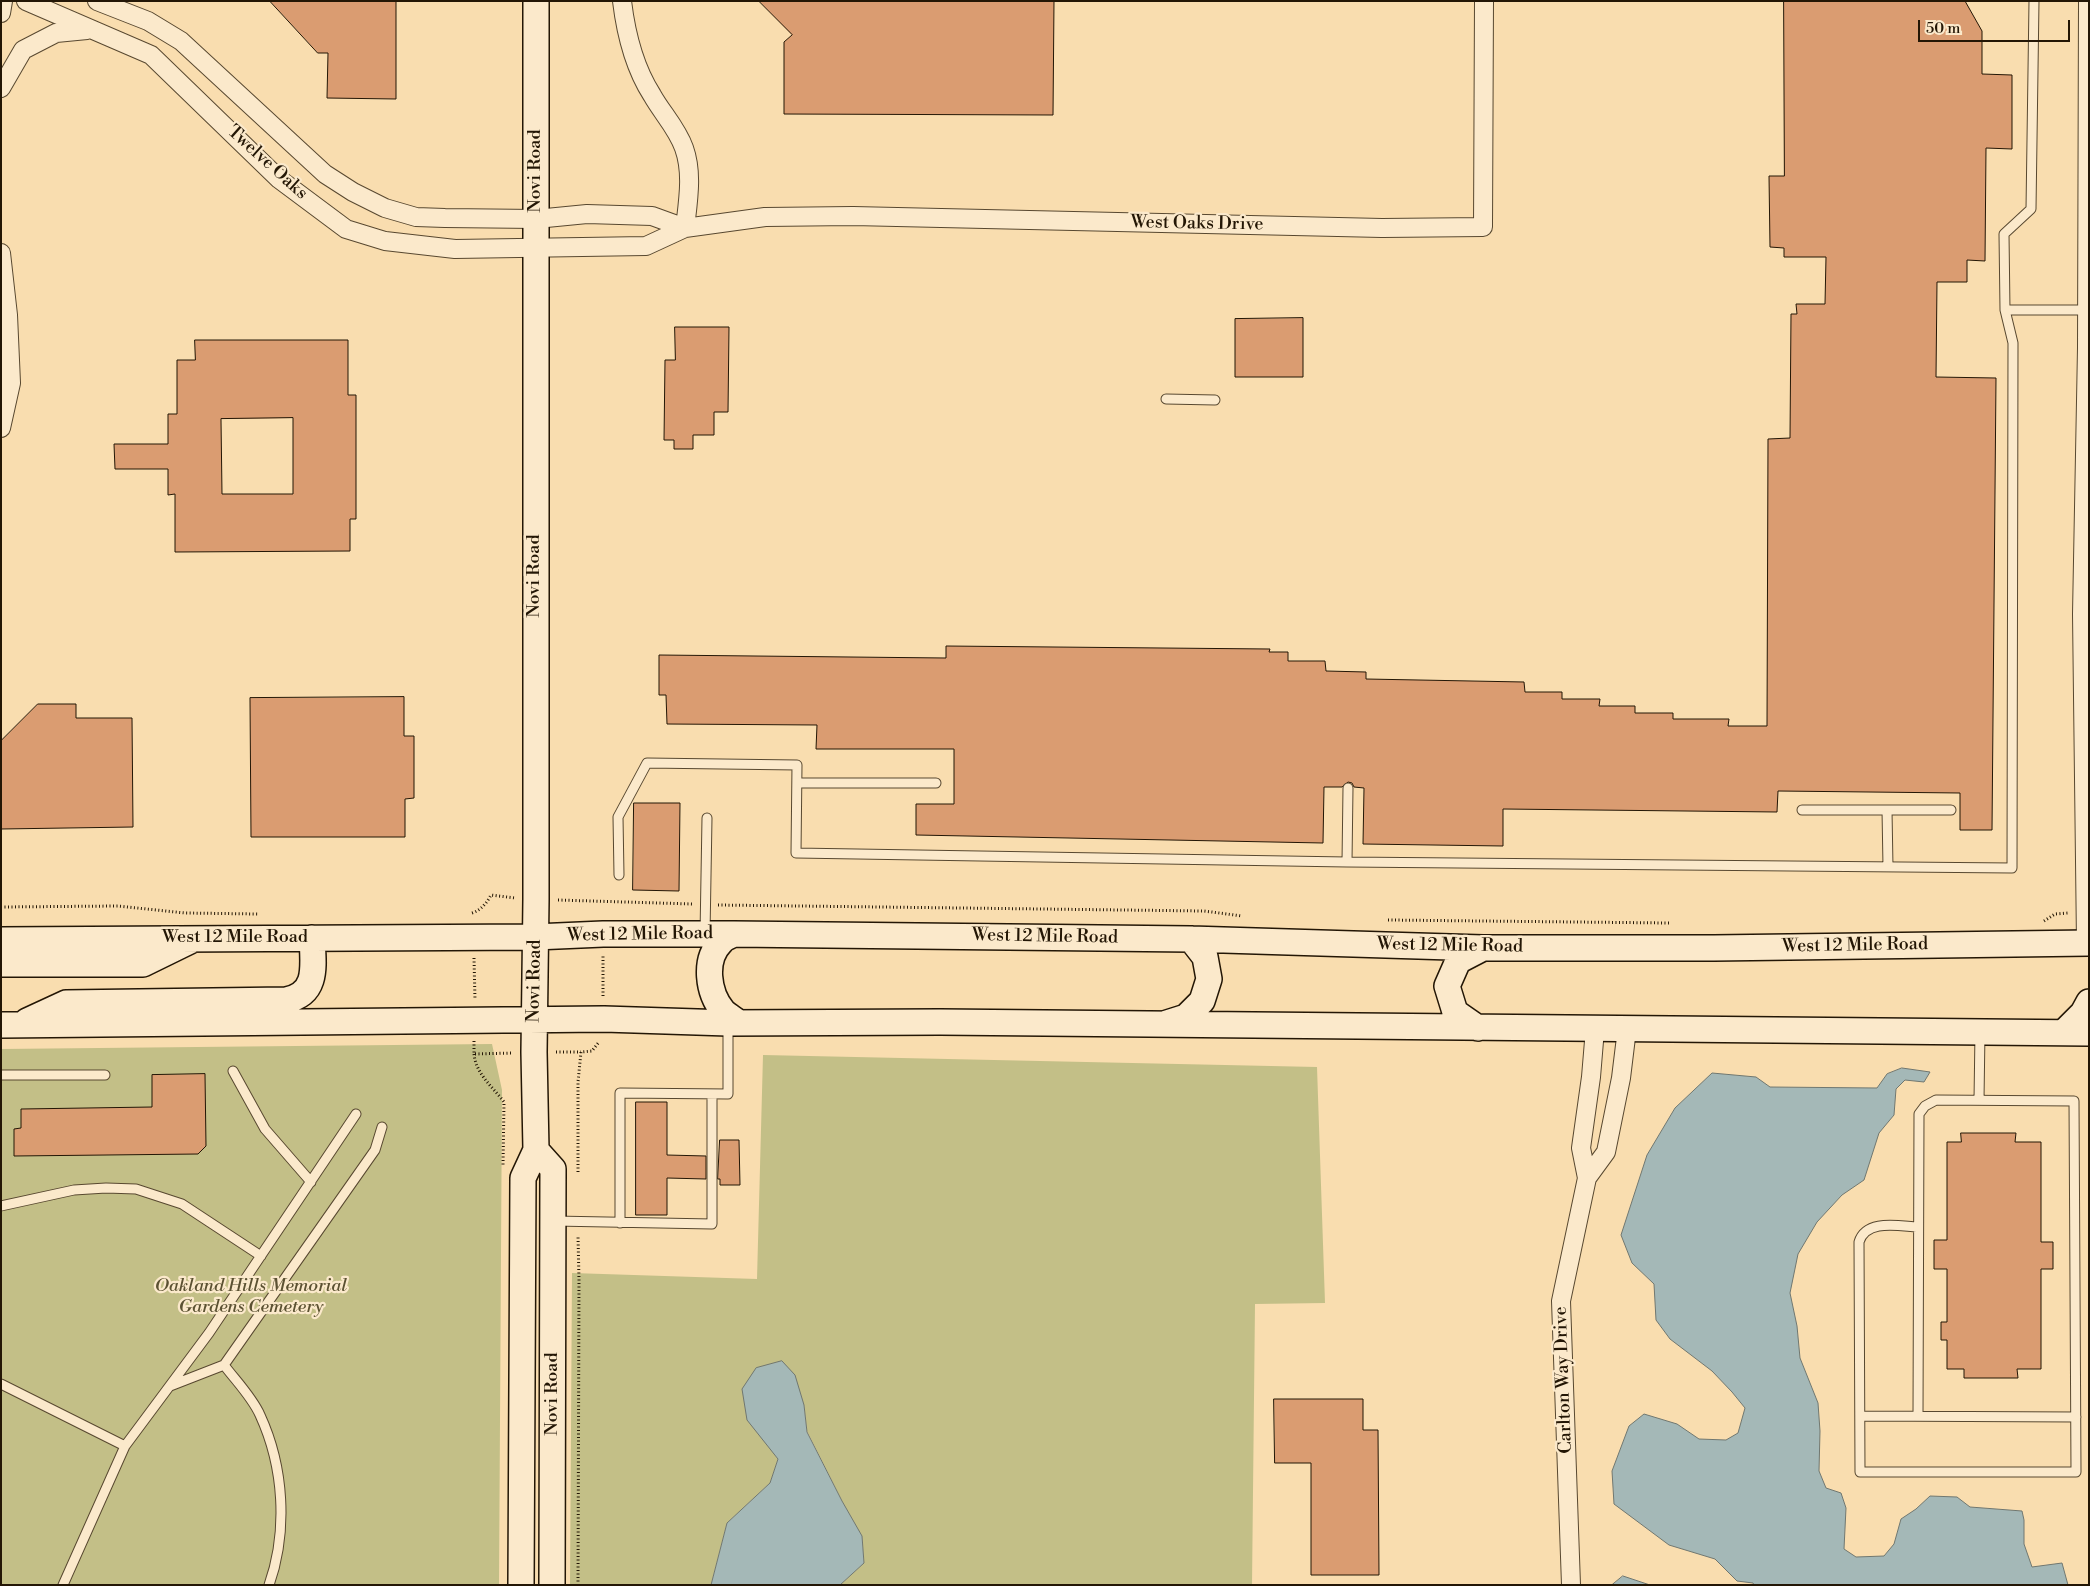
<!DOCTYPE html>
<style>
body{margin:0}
#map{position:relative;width:2090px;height:1586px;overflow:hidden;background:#f9ddaf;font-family:"Libre Bodoni",serif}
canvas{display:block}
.frame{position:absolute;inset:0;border:2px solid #231605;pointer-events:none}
.scale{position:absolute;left:1918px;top:20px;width:152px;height:22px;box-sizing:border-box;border:2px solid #231605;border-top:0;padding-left:6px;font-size:15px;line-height:18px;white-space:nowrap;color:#231605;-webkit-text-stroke:4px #fbe9cb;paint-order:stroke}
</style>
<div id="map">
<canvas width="2090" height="1586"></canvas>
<div class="frame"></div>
<div class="scale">50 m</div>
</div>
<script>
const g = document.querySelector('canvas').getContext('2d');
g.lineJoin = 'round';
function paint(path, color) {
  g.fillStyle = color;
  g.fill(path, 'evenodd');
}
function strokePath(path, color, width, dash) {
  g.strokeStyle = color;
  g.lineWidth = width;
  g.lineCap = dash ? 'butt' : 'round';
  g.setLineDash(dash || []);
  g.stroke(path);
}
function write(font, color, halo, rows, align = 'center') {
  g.font = font + ' "Libre Bodoni",serif';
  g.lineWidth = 4.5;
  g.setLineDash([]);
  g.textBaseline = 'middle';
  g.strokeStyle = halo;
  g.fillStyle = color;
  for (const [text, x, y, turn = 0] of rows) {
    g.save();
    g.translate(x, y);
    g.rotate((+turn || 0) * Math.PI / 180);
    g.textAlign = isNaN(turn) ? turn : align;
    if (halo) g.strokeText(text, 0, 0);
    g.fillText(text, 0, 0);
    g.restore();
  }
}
paint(new Path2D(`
 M492,1044L502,1090L499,1585H1V1049Z
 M763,1055L1317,1067L1325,1303L1255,1304L1252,1585H840L864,1563L862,1537L842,1501L807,1431L804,1405L768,1444L778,1459L770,1483L727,1523L711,1585H570L572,1273L757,1279Z`), '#c3bf87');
const water = new Path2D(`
 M1902,1068L1930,1072L1924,1082L1905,1080L1896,1089L1894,1115L1879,1133L1864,1180L1842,1195L1817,1222L1798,1254L1790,1293L1797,1326L1800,1358L1818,1403L1820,1431L1819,1471L1826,1488L1841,1493L1846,1508L1844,1549L1856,1557L1884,1556L1894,1544L1901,1519L1916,1509L1930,1496L1957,1497L1970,1507L2022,1511L2024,1520V1544L2032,1567L2062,1563L2068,1585H1754L1753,1583L1737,1581L1715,1559L1669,1545L1614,1504L1612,1471L1629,1426L1644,1414L1677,1424L1699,1439L1726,1440L1738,1433L1745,1408L1732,1392L1712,1371L1670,1339L1656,1320L1654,1284L1632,1263L1621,1235L1647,1155L1675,1108L1712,1073L1756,1077L1770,1087L1877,1088L1887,1074Z
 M782,1361L795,1375L804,1405L807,1432L842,1501L862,1536L864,1563L840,1585H711L727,1523L770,1483L778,1459L747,1420L742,1389L756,1368Z
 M1623,1576L1650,1585H1612Z`);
paint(water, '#a4b8b7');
strokePath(water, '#707770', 1);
const building = new Path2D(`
 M270,1H396V99L327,98L328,53H318Z
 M759,1H1054L1053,115L784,114V42L792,35Z
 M1784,1H1965L1982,31V74L2012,75V149L1986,148L1985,261L1967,260V282H1937L1936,377L1996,378L1992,830H1960V793L1778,791L1777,812L1503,809V846L1363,844L1364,788L1354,787L1352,783L1348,782L1342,787H1324L1323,843L916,835V804H954V749H816L817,725L667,724L666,695H659V655L946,658V646L1270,649L1269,652H1288V661H1325L1326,671L1366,672V679L1524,682L1525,692H1562V699H1600L1599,706H1635V713H1673V719H1729L1728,726H1767L1768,439L1790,438L1791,314H1797L1796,304H1825L1826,257H1784V248L1770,247L1769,176H1784Z
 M1303,318V377H1235V319Z
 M675,327H729L728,412H714V435H693V449H674V440H664L665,360H675Z
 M195,340H348V395H356V519H350V551L175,552V494L168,495V469H115L114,444H168V414H177V360H195ZM293,418V494H222L221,419Z
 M404,697V736H414V798L405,799V837H251L250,698Z
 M38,704H76V718H132L133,827L1,829V741Z
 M634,803H680L679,891L633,890Z
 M205,1074L206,1146L198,1154L14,1156V1129L21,1128V1109L152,1107V1075Z
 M636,1102H667V1155L706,1156V1179L667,1178V1215H636Z
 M1961,1133H2016L2015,1142H2041V1242H2053V1269H2041V1369H2017L2018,1378H1964V1369H1947V1340H1941V1322H1947V1269H1934V1240H1947V1142H1961Z
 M720,1140H739L740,1185H720V1179H718Z
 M1274,1399H1363V1430H1378L1379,1575H1311V1463H1275Z`);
paint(building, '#da9c71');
strokePath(building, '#231605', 1);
const lane = new Path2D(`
 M2005,310H2087
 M1166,399L1215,400
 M797,783H936
 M1802,810H1887L1888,867
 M1887,810H1951
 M1347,862L1348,788
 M619,875L618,817L647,763L797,765L796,853L1347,862L2012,868L2013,343L2005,310L2004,234L2031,209L2034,1
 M705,934L707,818
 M233,1071L265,1129L311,1182
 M1,1075H105
 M1979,1100L1980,1032
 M1,1206L74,1190L106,1188L136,1189L182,1204L261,1256
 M554,1221L712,1224V1094
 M620,1223V1093L728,1094V1025
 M1917,1227C1898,1226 1866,1219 1859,1242L1860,1472H2076L2074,1101L1936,1100L1925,1106L1919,1114L1918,1416
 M224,1365C236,1381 252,1397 260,1415C284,1467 288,1531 269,1585
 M1,1384L125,1446
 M170,1386L224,1365L375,1150L382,1127
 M1860,1416L2076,1417
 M63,1585L125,1446L209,1333L356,1114`);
const street = new Path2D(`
 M26,1L151,55L279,179L346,229L385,241L455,249L646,246L685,228L765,217L853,216L1382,228L1483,227L1484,1
 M97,1L148,21L181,41L325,174L353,192L385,208L416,217L445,218L536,219L587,214L652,216L685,228
 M622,1C626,34 634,67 652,95C662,113 677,128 684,148C693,173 688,201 685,228
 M1,13L3,1
 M1,88L23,50L56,33L87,30
 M1,253L8,315L11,383L1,428
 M2086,943L2082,614L2087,348L2088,1
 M1595,1029L1591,1077L1581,1148L1587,1178L1606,1152L1621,1078L1627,1029
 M1571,1585L1561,1301L1587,1178`);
const secondary = new Path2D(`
 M734,934C730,936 724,938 721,942C703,960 708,993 723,1011C727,1015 734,1019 739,1023
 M1,940L535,937L603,934H734L1191,939L1483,948H1714L2089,943
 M1,964H143L190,941
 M27,1021L66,1003L286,1000C319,994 313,964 312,938
 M1167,1023L1186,1017L1202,1001L1209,979L1205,957L1191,939
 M1,1025L604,1019L728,1023L940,1022L2089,1033
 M1478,1028L1455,1012L1447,986L1458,961L1483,948
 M2064,1032L2083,1013L2089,1002
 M536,1150L553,1169L552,1585
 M521,1585L523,1178L536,1150L534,1052L536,899V1`);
strokePath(lane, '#584830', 11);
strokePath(street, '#584830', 20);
strokePath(secondary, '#231605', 28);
strokePath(new Path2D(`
 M558,900L692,904
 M718,905L1204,911L1242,916
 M1,907L118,906L185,913L258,914
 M472,913C481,910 486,904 491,895L515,898
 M1388,920L1669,923
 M2044,921L2055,914L2068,913
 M474,958L475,1000
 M603,996V955
 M474,1041V1054L513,1053
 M556,1052H581
 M474,1054C476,1074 492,1086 504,1102L503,1165
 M578,1172V1082L581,1052L592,1051L599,1042
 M578,1585L579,1280L578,1236`), '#231605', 3, [1, 2.5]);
strokePath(lane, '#fbe9cb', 9);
strokePath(street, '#fbe9cb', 18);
strokePath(secondary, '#fbe9cb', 25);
write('18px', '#231605', '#fbe9cb', [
 ["Twelve Oaks",267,163,42],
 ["Novi Road",536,171,-90],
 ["West Oaks Drive",1197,224,1],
 ["Novi Road",535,576,-90],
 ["West 12 Mile Road",640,935,-1],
 ["West 12 Mile Road",1045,937,1],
 ["West 12 Mile Road",235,938],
 ["West 12 Mile Road",1450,946,1],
 ["West 12 Mile Road",1855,946,-1],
 ["Novi Road",535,981,-89],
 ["Carlton Way Drive",1564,1380,-92],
 ["Novi Road",553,1394,-90]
]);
write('italic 18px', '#5b5132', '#fbe9cb', [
 ["Oakland Hills Memorial",251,1287],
 ["Gardens Cemetery",251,1308]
]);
</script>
